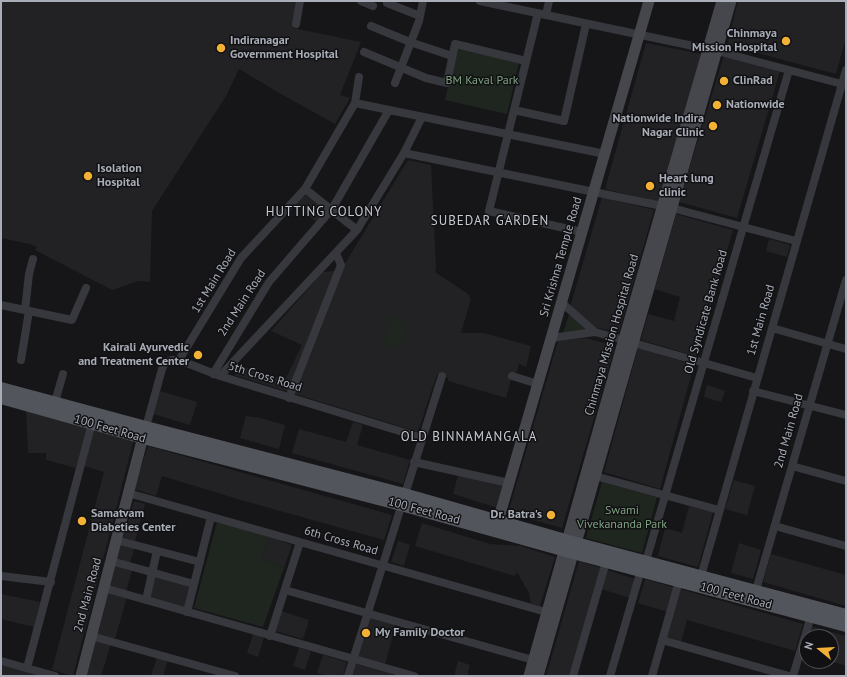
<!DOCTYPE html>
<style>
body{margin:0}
#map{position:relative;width:847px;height:677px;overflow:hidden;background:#161618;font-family:"PT Sans",sans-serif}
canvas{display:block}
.frame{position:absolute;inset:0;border:2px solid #a8adb8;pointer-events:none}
.north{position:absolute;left:799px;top:629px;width:40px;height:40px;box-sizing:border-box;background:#111113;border:1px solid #4d4f55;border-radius:50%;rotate:288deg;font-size:11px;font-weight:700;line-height:16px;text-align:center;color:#a8adb8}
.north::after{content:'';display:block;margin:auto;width:14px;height:18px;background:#f2b134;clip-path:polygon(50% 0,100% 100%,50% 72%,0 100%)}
</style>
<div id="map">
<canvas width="847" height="677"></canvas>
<div class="frame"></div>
<div class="north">N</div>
</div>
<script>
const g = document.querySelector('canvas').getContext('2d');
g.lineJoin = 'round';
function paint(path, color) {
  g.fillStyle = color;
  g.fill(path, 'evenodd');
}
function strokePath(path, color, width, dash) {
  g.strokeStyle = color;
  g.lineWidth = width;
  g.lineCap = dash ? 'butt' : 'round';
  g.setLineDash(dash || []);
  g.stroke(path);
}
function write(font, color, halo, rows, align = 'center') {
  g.font = font + ' "PT Sans",sans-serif';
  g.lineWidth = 3;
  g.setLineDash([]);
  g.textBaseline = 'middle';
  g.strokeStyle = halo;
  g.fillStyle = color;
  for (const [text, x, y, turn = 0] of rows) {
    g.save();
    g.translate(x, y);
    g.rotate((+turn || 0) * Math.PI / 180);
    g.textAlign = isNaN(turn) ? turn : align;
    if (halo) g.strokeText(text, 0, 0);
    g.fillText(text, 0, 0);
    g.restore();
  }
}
paint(new Path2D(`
 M1,1H298L293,28L361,42L340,95L350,98L335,124L281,94L239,69L226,96L152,211L150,282L138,281L112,290L35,250L37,247L30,244L1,238Z
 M738,1H846V37L836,74L727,45Z
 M646,43L701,54L659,202L605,189Z
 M724,55L780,71L737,218L679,202Z
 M408,160L431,165L436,268L435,272L468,294L471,299L461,333H484L531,346L526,367L519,364L516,374L512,376L506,398L448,381V378L437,374L418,432L234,375L241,366L285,380L302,345L271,331L323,272L341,270Z
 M305,195L326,210L316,222L296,205Z
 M602,197L654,210L619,332L597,328L570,307Z
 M676,214L733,230L696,356L641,340L648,314L674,321L680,297L655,289Z
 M769,239L790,245L787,257L766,251Z
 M585,338L615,346L562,528L508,513L558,341Z
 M638,348L694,365L660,489L604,472Z
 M707,385L725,391L721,402L704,397Z
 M160,391L197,402L190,425L153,414Z
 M26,410L87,427L76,468L46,460V453H28Z
 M246,416L260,418L285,425L279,449L240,438Z
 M353,422L363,425L357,445L410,460L403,484L292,453L299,429L346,442Z
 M94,428L134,439L73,676L52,670L104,472L84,466Z
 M148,446L392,515L384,540L241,500L162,476L156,496L134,489Z
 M458,475L505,485L498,508L453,494Z
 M734,480L755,486L747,515L725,509Z
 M134,501L145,504L135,541L123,538Z
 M689,506L713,512L698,567L658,556L665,528L682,533Z
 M422,523L490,544L521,546L555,557L540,606L531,604L529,593L517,572L515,576L415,546Z
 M269,537L292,545L284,568L261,560Z
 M398,541L410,545L404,566L391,562Z
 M119,542L135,547L129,565L113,560Z
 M739,543L761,550L753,579L731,573Z
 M771,554L846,575V606L763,582Z
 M579,561L601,568L570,676H546Z
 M113,565L132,570L126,592L107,587Z
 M607,570L635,579L630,598L601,589Z
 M155,576L192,586L185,608L149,598Z
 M645,579L675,588L668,612L638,603Z
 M680,589L803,624L795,651L687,620L681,642L666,637Z
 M106,591L127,597L115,639L94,633Z
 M1,594L40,602L34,627L1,619Z
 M281,611L309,620L303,639L275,631Z
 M369,616L396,624L385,665L357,657Z
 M810,626L846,636V666L830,661L831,637H807Z
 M253,634L264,637L258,657L247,653Z
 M93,639L111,644L101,676H83Z
 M299,648L311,651L305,670L293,666Z
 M323,655L347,662L343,676H327L317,673Z
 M157,657L168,660L163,676H151Z
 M458,661L470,665L467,676H454Z
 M1,664L44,676H1Z
 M356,664L399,676H352Z`), '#222225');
paint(new Path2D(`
 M457,49L519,63L507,114L445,100Z
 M570,312L588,331L563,333Z
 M392,316L408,321L400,348L384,344Z
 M602,482L657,497L642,553L586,538Z
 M217,522L269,537L261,560L284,568L263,627L194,608Z`), '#1e261f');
strokePath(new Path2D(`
 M361,1L373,6
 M480,1L717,51L842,84
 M387,3L420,16
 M538,13L489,211L582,232
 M546,15L549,1
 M296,24L300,1
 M371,26L410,42L452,56
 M364,52L426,78L447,83L455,44L526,61
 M395,83L419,21L423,1
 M355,103L605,154
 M514,110L564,121L586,24
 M404,153L672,208L796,241
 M305,189L357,230
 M562,303L595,332
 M1,305L72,320L86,288
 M25,310L29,274L33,259
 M772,328L846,349
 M551,338L595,332L757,378
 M21,360L29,311
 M179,360L241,258L305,189L355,103L359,77
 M213,374L269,282L332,209L389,110
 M220,376L357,230L404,153L422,117
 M512,376L538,384
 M753,391L846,415
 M289,398L341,265L336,253
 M55,402L63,374
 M146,427L162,369L165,363L171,360H179L220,376L422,438
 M414,462L509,483
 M792,466L846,481
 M595,476L719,510
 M128,493L546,612
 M775,526L846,546
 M116,540L200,562
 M111,561L194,584
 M646,561L789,70
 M1,576L51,582
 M701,576L846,70
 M104,588L414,676
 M285,590L533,660
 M756,590L846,280
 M146,600L157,551
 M187,612L211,517
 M91,636L235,676
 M270,636L300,542
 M662,640L789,676
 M1,661L55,676
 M27,668L92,423
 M348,676L442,376
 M573,676L606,562
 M610,676L641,570
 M652,676L679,581
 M793,676L811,616`), '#37383d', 8);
strokePath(new Path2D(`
 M498,521L649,1
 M81,676L145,429
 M529,676L624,339L722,1
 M538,676L731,1`), '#45474d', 11);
strokePath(new Path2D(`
 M1,388L146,427L404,494L576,543L846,615
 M1,398L147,439L401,505L573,553L846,626`), '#53555c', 12);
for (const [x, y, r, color] of [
 [786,41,5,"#f2b134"],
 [221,48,5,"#f2b134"],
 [724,81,5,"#f2b134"],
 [717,105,5,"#f2b134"],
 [713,126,5,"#f2b134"],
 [88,176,5,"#f2b134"],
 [650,186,5,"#f2b134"],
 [198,355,5,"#f2b134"],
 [551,515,5,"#f2b134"],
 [82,521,5,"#f2b134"],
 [366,633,5,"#f2b134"]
]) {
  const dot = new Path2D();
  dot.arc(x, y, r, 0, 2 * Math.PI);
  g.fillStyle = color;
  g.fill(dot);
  strokePath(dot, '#111113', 1.5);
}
write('bold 12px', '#a8adb8', '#111113', [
 ["Chinmaya",777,34,"right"],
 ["Mission Hospital",777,48,"right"],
 ["Indiranagar",230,41],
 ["Government Hospital",230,55],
 ["ClinRad",733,81],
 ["Nationwide",726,105],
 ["Nationwide Indira",704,119,"right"],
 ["Nagar Clinic",704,133,"right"],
 ["Isolation",97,169],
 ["Hospital",97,183],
 ["Heart lung",659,179],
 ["clinic",659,193],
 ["Kairali Ayurvedic",189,348,"right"],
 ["and Treatment Center",189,362,"right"],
 ["Samatvam",91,514],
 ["Diabeties Center",91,528],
 ["Dr. Batra's",542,515,"right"],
 ["My Family Doctor",375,633]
], 'left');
write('12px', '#7fa381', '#111113', [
 ["BM Kaval Park",482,81],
 ["Swami",622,511],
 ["Vivekananda Park",622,525]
]);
write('12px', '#a8adb8', '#111113', [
 ["Sri Krishna Temple Road",561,257,-74],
 ["1st Main Road",214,281,-58],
 ["2nd Main Road",242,303,-57],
 ["Old Syndicate Bank Road",706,312,-74],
 ["1st Main Road",761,320,-74],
 ["Chinmaya Mission Hospital Road",612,335,-74],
 ["5th Cross Road",265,377,17],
 ["100 Feet Road",110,429,16],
 ["2nd Main Road",789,431,-74],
 ["100 Feet Road",424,511,15],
 ["6th Cross Road",341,541,16],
 ["2nd Main Road",88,595,-75],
 ["100 Feet Road",736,596,15]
]);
g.letterSpacing = '1px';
write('13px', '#c9ccd4', '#111113', [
 ["HUTTING COLONY",324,212],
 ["SUBEDAR GARDEN",490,221],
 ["OLD BINNAMANGALA",469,437]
]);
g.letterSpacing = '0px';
</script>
